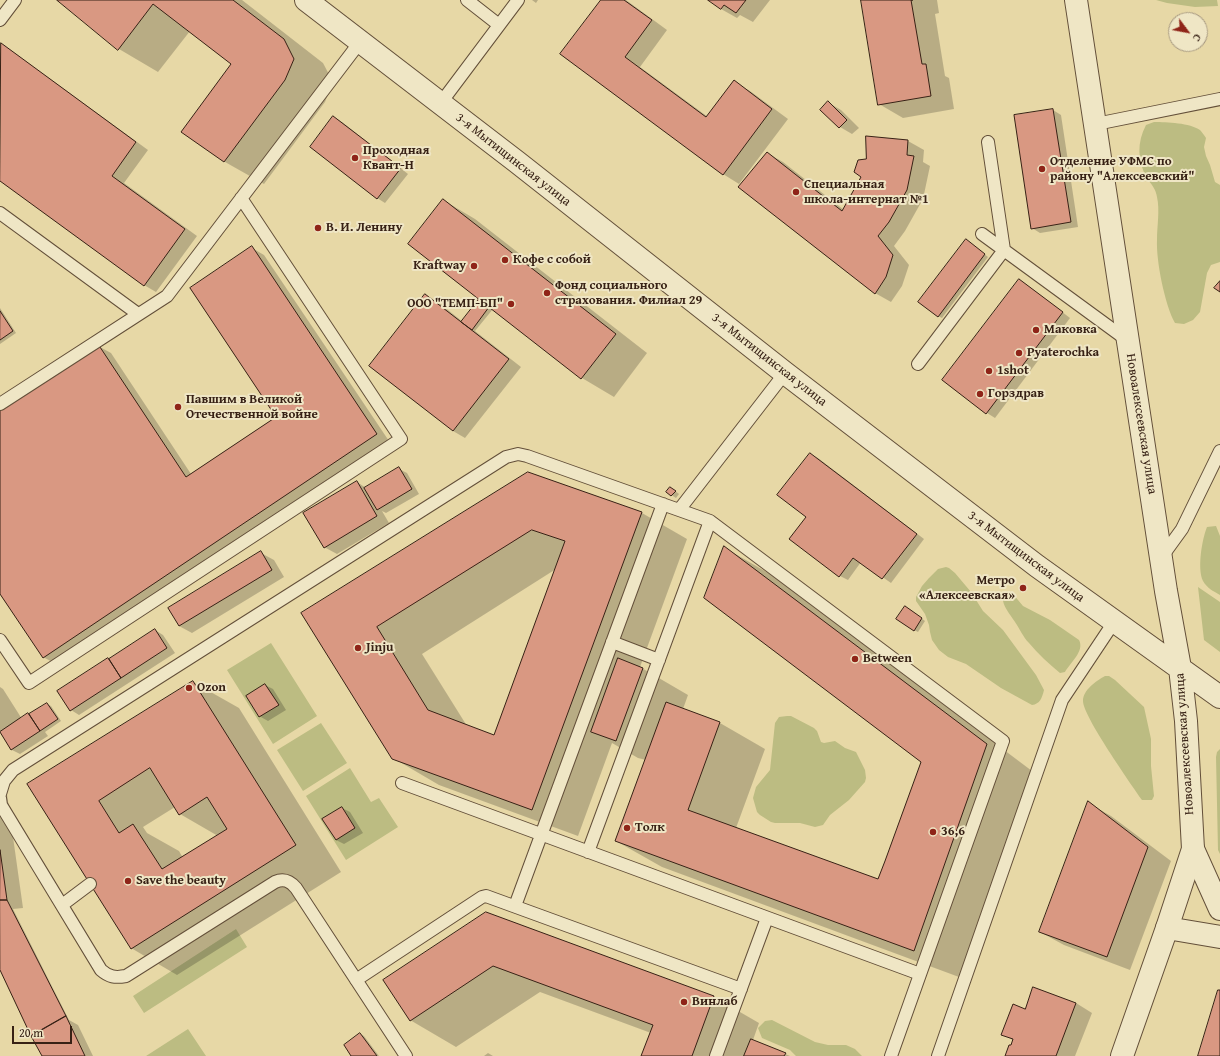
<!DOCTYPE html>
<meta charset="utf-8">
<style>
body{margin:0}
#map{position:relative;width:1220px;height:1056px;overflow:hidden;background:#e7d8a6;font-family:"Gentium Book Plus",serif}
canvas{display:block}
.north{position:absolute;left:1168px;top:12px;width:40px;height:40px;box-sizing:border-box;background:#efe6c5;border:1px solid #a5977f;border-radius:50%;rotate:122deg;font-size:11px;font-weight:700;line-height:16px;text-align:center;color:#372115}
.north::after{content:'';display:block;margin:auto;width:14px;height:18px;background:#8f2418;clip-path:polygon(50% 0,100% 100%,50% 72%,0 100%)}
.scale{position:absolute;left:12px;top:1026px;width:60px;height:18px;box-sizing:border-box;border:2px solid #372115;border-top:0;padding-left:5px;font-size:12px;line-height:14px;white-space:nowrap;color:#372115;-webkit-text-stroke:3px #efe6c5;paint-order:stroke}
</style>
<div id="map">
<canvas width="1220" height="1056"></canvas>
<div class="north">С</div>
<div class="scale">20 m</div>
</div>
<script>
const g = document.querySelector('canvas').getContext('2d');
g.lineJoin = 'round';
function paint(path, color) {
  g.fillStyle = color;
  g.fill(path, 'evenodd');
}
function strokePath(path, color, width, dash) {
  g.strokeStyle = color;
  g.lineWidth = width;
  g.lineCap = dash ? 'butt' : 'round';
  g.setLineDash(dash || []);
  g.stroke(path);
}
function write(font, color, halo, rows, align = 'center') {
  g.font = font + ' "Gentium Book Plus",serif';
  g.lineWidth = 4;
  g.setLineDash([]);
  g.textBaseline = 'middle';
  g.strokeStyle = halo;
  g.fillStyle = color;
  for (const [text, x, y, turn = 0] of rows) {
    g.save();
    g.translate(x, y);
    g.rotate((+turn || 0) * Math.PI / 180);
    g.textAlign = isNaN(turn) ? turn : align;
    if (halo) g.strokeText(text, 0, 0);
    g.fillText(text, 0, 0);
    g.restore();
  }
}
paint(new Path2D(`
 M1156,0H1217L1218,6L1195,7L1167,3Z
 M1154,122C1167,122 1190,123 1200,130C1202,132 1204,135 1206,138L1204,147L1206,156L1210,165L1215,182L1220,185V262L1211,265L1207,273L1200,312L1193,320L1184,324L1175,323C1165,305 1156,261 1157,240C1157,226 1160,210 1157,197C1156,189 1151,184 1147,178C1137,161 1137,142 1146,125Z
 M1216,526L1220,536V595C1213,591 1207,588 1203,581C1197,569 1202,539 1207,527Z
 M946,567L949,568L955,573L971,592L983,611L1003,630L1036,675L1044,690C1042,698 1040,704 1032,705L1001,688L966,664L948,657L939,650L932,640L930,632L929,625L925,614L916,601V597L922,586L929,578L938,569Z
 M1198,587L1220,602V652L1204,640Z
 M1009,592L1013,594L1023,606L1050,620L1079,640C1085,651 1070,663 1065,672L1060,673C1049,664 1038,654 1029,643C1023,637 1020,629 1015,622C1011,615 994,597 1009,592Z
 M271,643L317,716L273,744L227,670Z
 M1105,676H1109L1115,680L1144,707L1151,739V766L1154,796L1152,800H1142C1131,784 1083,716 1083,701C1083,690 1096,681 1105,676Z
 M787,716H791L814,728L817,731L821,742L824,743L835,741L845,748L856,752L865,770L866,778L865,782L849,800L830,815L823,825L815,827L800,823H775L771,822L760,815L757,812L753,798L756,787L770,770L775,723L779,717Z
 M321,723L347,763L303,791L277,750Z
 M1220,749V854L1218,850L1216,757L1217,752Z
 M350,768L371,802L379,798L398,827L346,860L306,796Z
 M236,929L247,947L144,1013L133,996Z
 M772,1020L815,1042L828,1045H846L855,1049L862,1056H796L790,1050L762,1038L758,1028L765,1021Z
 M188,1029L206,1056H146Z`), '#bcbc82');
paint(new Path2D(`
 M58,0H242L323,63L333,82L325,102L264,184L225,162L182,132L233,64L190,31L158,72L119,49Z
 M532,0H538L536,3Z
 M602,0H626L667,30L640,67L708,117L734,82L750,91L788,119L739,184L723,174L562,54Z
 M710,0H770L753,22L740,15L737,18L721,9Z
 M862,0H937L939,13L935,14L945,76L949,78L954,109L903,118L879,104Z
 M1,45L13,52L148,150L124,183L197,236L156,292L144,285L0,180Z
 M829,103L841,110L859,128L852,134L840,127L822,110Z
 M1053,110L1061,115L1078,227L1040,233L1032,228L1015,116Z
 M334,117L342,122L408,174L385,203L377,198Z
 M908,141L924,150L923,162L930,166L923,199L905,231L894,246L909,265L902,286L891,302L875,293L767,153L783,162L844,210L862,177Z
 M443,200L475,219L647,353L614,397L582,378L493,309L475,331L521,367L465,438L453,431L425,295L438,302L463,322L483,303Z
 M970,243L988,257L942,318L938,316Z
 M252,248L264,255L389,441L56,664L43,657L0,592V411L98,346L111,353L191,474L277,417Z
 M1019,280L1027,285L1070,318L995,418L987,413Z
 M0,308L16,333L0,344Z
 M810,454L818,458L924,539L891,583L861,562L848,580L840,576L807,517Z
 M399,469L407,473L419,494L386,513L382,511L389,523L337,554L324,547L357,482L366,488Z
 M528,473L642,513L687,539L640,667L688,695L683,709L720,723L765,749L736,828L878,881L922,761L725,548L770,574L1032,771L959,977L662,867L616,841L646,760L638,758L612,743L578,836L439,785L393,758L303,614ZM556,569L494,736L467,726L422,654Z
 M674,490L679,494L676,498L667,492Z
 M261,553L274,560L284,577L192,633L179,626Z
 M909,609L925,621L918,632L914,630Z
 M155,630L163,635L175,653L79,715L71,710L59,691Z
 M193,682L239,708L341,872L177,975L131,948L29,784ZM175,807L180,814L218,836L183,858L179,851L147,833L143,827Z
 M265,685L273,689L286,710L268,721L259,716Z
 M0,687L3,689L22,719L28,714L30,715L47,704L51,706L61,721L45,732L48,736L20,754L12,750L0,732Z
 M0,777L5,780L23,908L13,909L69,1020L78,1025L93,1056H43L0,968Z
 M1088,803L1111,816L1171,861L1130,970L1064,945L1040,932Z
 M342,808L350,812L363,833L344,844L336,840Z
 M486,913L714,997L759,1023L753,1040L790,1056H642L651,1033L540,992L456,1047L410,1020Z
 M1076,1003L1092,1013L1075,1056H1006L1014,1041L1003,1034L1026,1010Z
 M360,1034L364,1036L379,1056H353Z
 M488,1053L493,1056H484Z`), '#0003');
const building = new Path2D(`
 M57,0H233L284,39L294,59L285,80L224,162L181,132L231,64L153,4L118,50Z
 M601,0H624L652,20L625,57L706,117L734,80L772,109L723,175L560,54Z
 M708,0H746L736,13L724,5L721,9Z
 M861,0H913H911L922,64H926L931,96L878,105Z
 M1,43L136,142L112,176L185,229L144,286L0,181Z
 M828,101L847,120L839,128L820,110Z
 M1053,109L1071,222L1031,229L1014,115Z
 M333,116L401,168L377,199L310,147Z
 M866,136L908,140L907,155L914,156L907,190L889,222L878,236L893,255L886,277L875,294L738,187L767,152L842,211L861,177L854,172L858,160L866,159Z
 M443,199L616,334L581,379L408,244Z
 M966,239L985,254L938,317L918,302Z
 M252,246L377,434L43,658L0,594V410L98,344L186,477L276,417L190,288Z
 M1019,279L1063,312L986,414L942,380Z
 M1220,281V292L1214,288Z
 M425,294L509,359L453,431L369,366Z
 M479,299L489,307L472,330L461,322Z
 M0,311L13,331L0,340Z
 M810,453L917,534L882,579L853,558L839,577L789,539L806,517L777,495Z
 M399,467L412,489L377,510L364,488Z
 M528,472L642,512L532,810L392,759L301,613ZM532,530L565,541L494,735L428,710L377,627Z
 M357,481L377,516L324,548L303,513Z
 M670,487L676,491L671,496L666,492Z
 M724,546L987,744L914,951L615,841L666,702L720,722L688,810L878,879L885,861L921,762L704,598Z
 M261,551L272,570L179,626L168,608Z
 M905,606L922,618L914,631L896,619Z
 M155,629L167,648L121,678L109,659Z
 M108,658L121,678L70,711L57,691Z
 M618,658L643,668L616,741L591,732Z
 M193,681L296,845L131,949L27,784ZM150,768L179,815L207,797L227,829L162,869L133,824L119,833L99,801Z
 M265,684L279,705L259,717L246,696Z
 M47,703L58,719L40,731L29,714Z
 M28,713L40,731L11,750L0,732Z
 M1088,801L1148,847L1107,957L1039,932Z
 M342,807L355,828L336,840L322,819Z
 M0,850L7,900H0Z
 M0,900H7L66,1016L31,1036L0,970Z
 M486,912L714,996L692,1056H641L653,1025L493,966L410,1021L383,980Z
 M1033,987L1076,1003L1056,1056H1005L1009,1045H1011L1013,1039L1001,1035L1013,1004L1025,1009Z
 M1218,990H1220V1056H1198Z
 M66,1016L85,1056H42L31,1036Z
 M360,1033L377,1056H351L344,1045Z
 M751,1039L786,1053L784,1056H744Z`);
paint(building, '#d99882');
strokePath(building, '#372115', 1);
const service = new Path2D(`
 M467,0L499,25
 M0,20L15,0
 M440,104L518,0
 M1096,124L1220,99
 M0,213L138,314
 M982,234L1127,340
 M918,364L1004,250L988,142
 M0,404L167,296L360,42
 M679,510L785,373
 M1161,558L1182,529L1220,451
 M0,640L29,683L401,439L241,198
 M612,642L659,660
 M402,783L920,974
 M0,794L4,781L13,770L506,457L518,454L527,456L710,521L1003,741L891,1056
 M0,798L1,805L101,970C109,977 115,978 126,976L275,882C284,878 290,881 296,888L406,1056
 M588,852L710,521
 M62,905L90,884
 M515,906L663,504
 M356,980L482,897L486,896L741,989
 M716,1056L767,918
 M938,1056L1062,700L1114,622`);
const minor = new Path2D(`
 M1193,849L1220,909
 M1167,928L1220,937`);
const tertiary = new Path2D(`
 M306,0L517,162L785,373L1037,566L1220,697
 M1076,0L1166,591L1180,668L1186,721L1193,849L1167,928L1122,1056`);
strokePath(service, '#634f39', 14);
strokePath(minor, '#634f39', 24);
strokePath(tertiary, '#634f39', 24);
strokePath(service, '#efe6c5', 12);
strokePath(minor, '#efe6c5', 22);
strokePath(tertiary, '#efe6c5', 22);
for (const [x, y, r, color] of [
 [355,158,4,"#8f2418"],
 [1042,169,4,"#8f2418"],
 [796,192,4,"#8f2418"],
 [318,228,4,"#8f2418"],
 [505,260,4,"#8f2418"],
 [474,266,4,"#8f2418"],
 [547,293,4,"#8f2418"],
 [511,304,4,"#8f2418"],
 [1036,330,4,"#8f2418"],
 [1019,353,4,"#8f2418"],
 [989,371,4,"#8f2418"],
 [980,394,4,"#8f2418"],
 [178,407,4,"#8f2418"],
 [1023,588,4,"#8f2418"],
 [358,648,4,"#8f2418"],
 [855,659,4,"#8f2418"],
 [189,688,4,"#8f2418"],
 [627,828,4,"#8f2418"],
 [933,832,4,"#8f2418"],
 [128,881,4,"#8f2418"],
 [684,1002,4,"#8f2418"]
]) {
  const dot = new Path2D();
  dot.arc(x, y, r, 0, 2 * Math.PI);
  g.fillStyle = color;
  g.fill(dot);
  strokePath(dot, '#efe6c5', 1.5);
}
write('bold 13px', '#372115', '#efe6c5', [
 ["Проходная",363,151],
 ["Квант-Н",363,166],
 ["Отделение УФМС по",1050,162],
 ["району \"Алексеевский\"",1050,177],
 ["Специальная",804,185],
 ["школа-интернат №1",804,200],
 ["В. И. Ленину",326,228],
 ["Кофе с собой",513,260],
 ["Kraftway",466,266,"right"],
 ["Фонд социального",555,286],
 ["страхования. Филиал 29",555,301],
 ["ООО \"ТЕМП-БП\"",503,304,"right"],
 ["Маковка",1044,330],
 ["Pyaterochka",1027,353],
 ["1shot",997,371],
 ["Горздрав",988,394],
 ["Павшим в Великой",186,400],
 ["Отечественной войне",186,415],
 ["Метро",1015,581,"right"],
 ["«Алексеевская»",1015,596,"right"],
 ["Jinju",366,648],
 ["Between",863,659],
 ["Ozon",197,688],
 ["Толк",635,828],
 ["36,6",941,832],
 ["Save the beauty",136,881],
 ["Винлаб",692,1002]
], 'left');
write('13px', '#372115', '#efe6c5', [
 ["3-я Мытищинская улица",513,160,38],
 ["3-я Мытищинская улица",769,360,38],
 ["Новоалексеевская улица",1141,424,81],
 ["3-я Мытищинская улица",1026,557,37],
 ["Новоалексеевская улица",1185,744,-94]
]);
</script>
